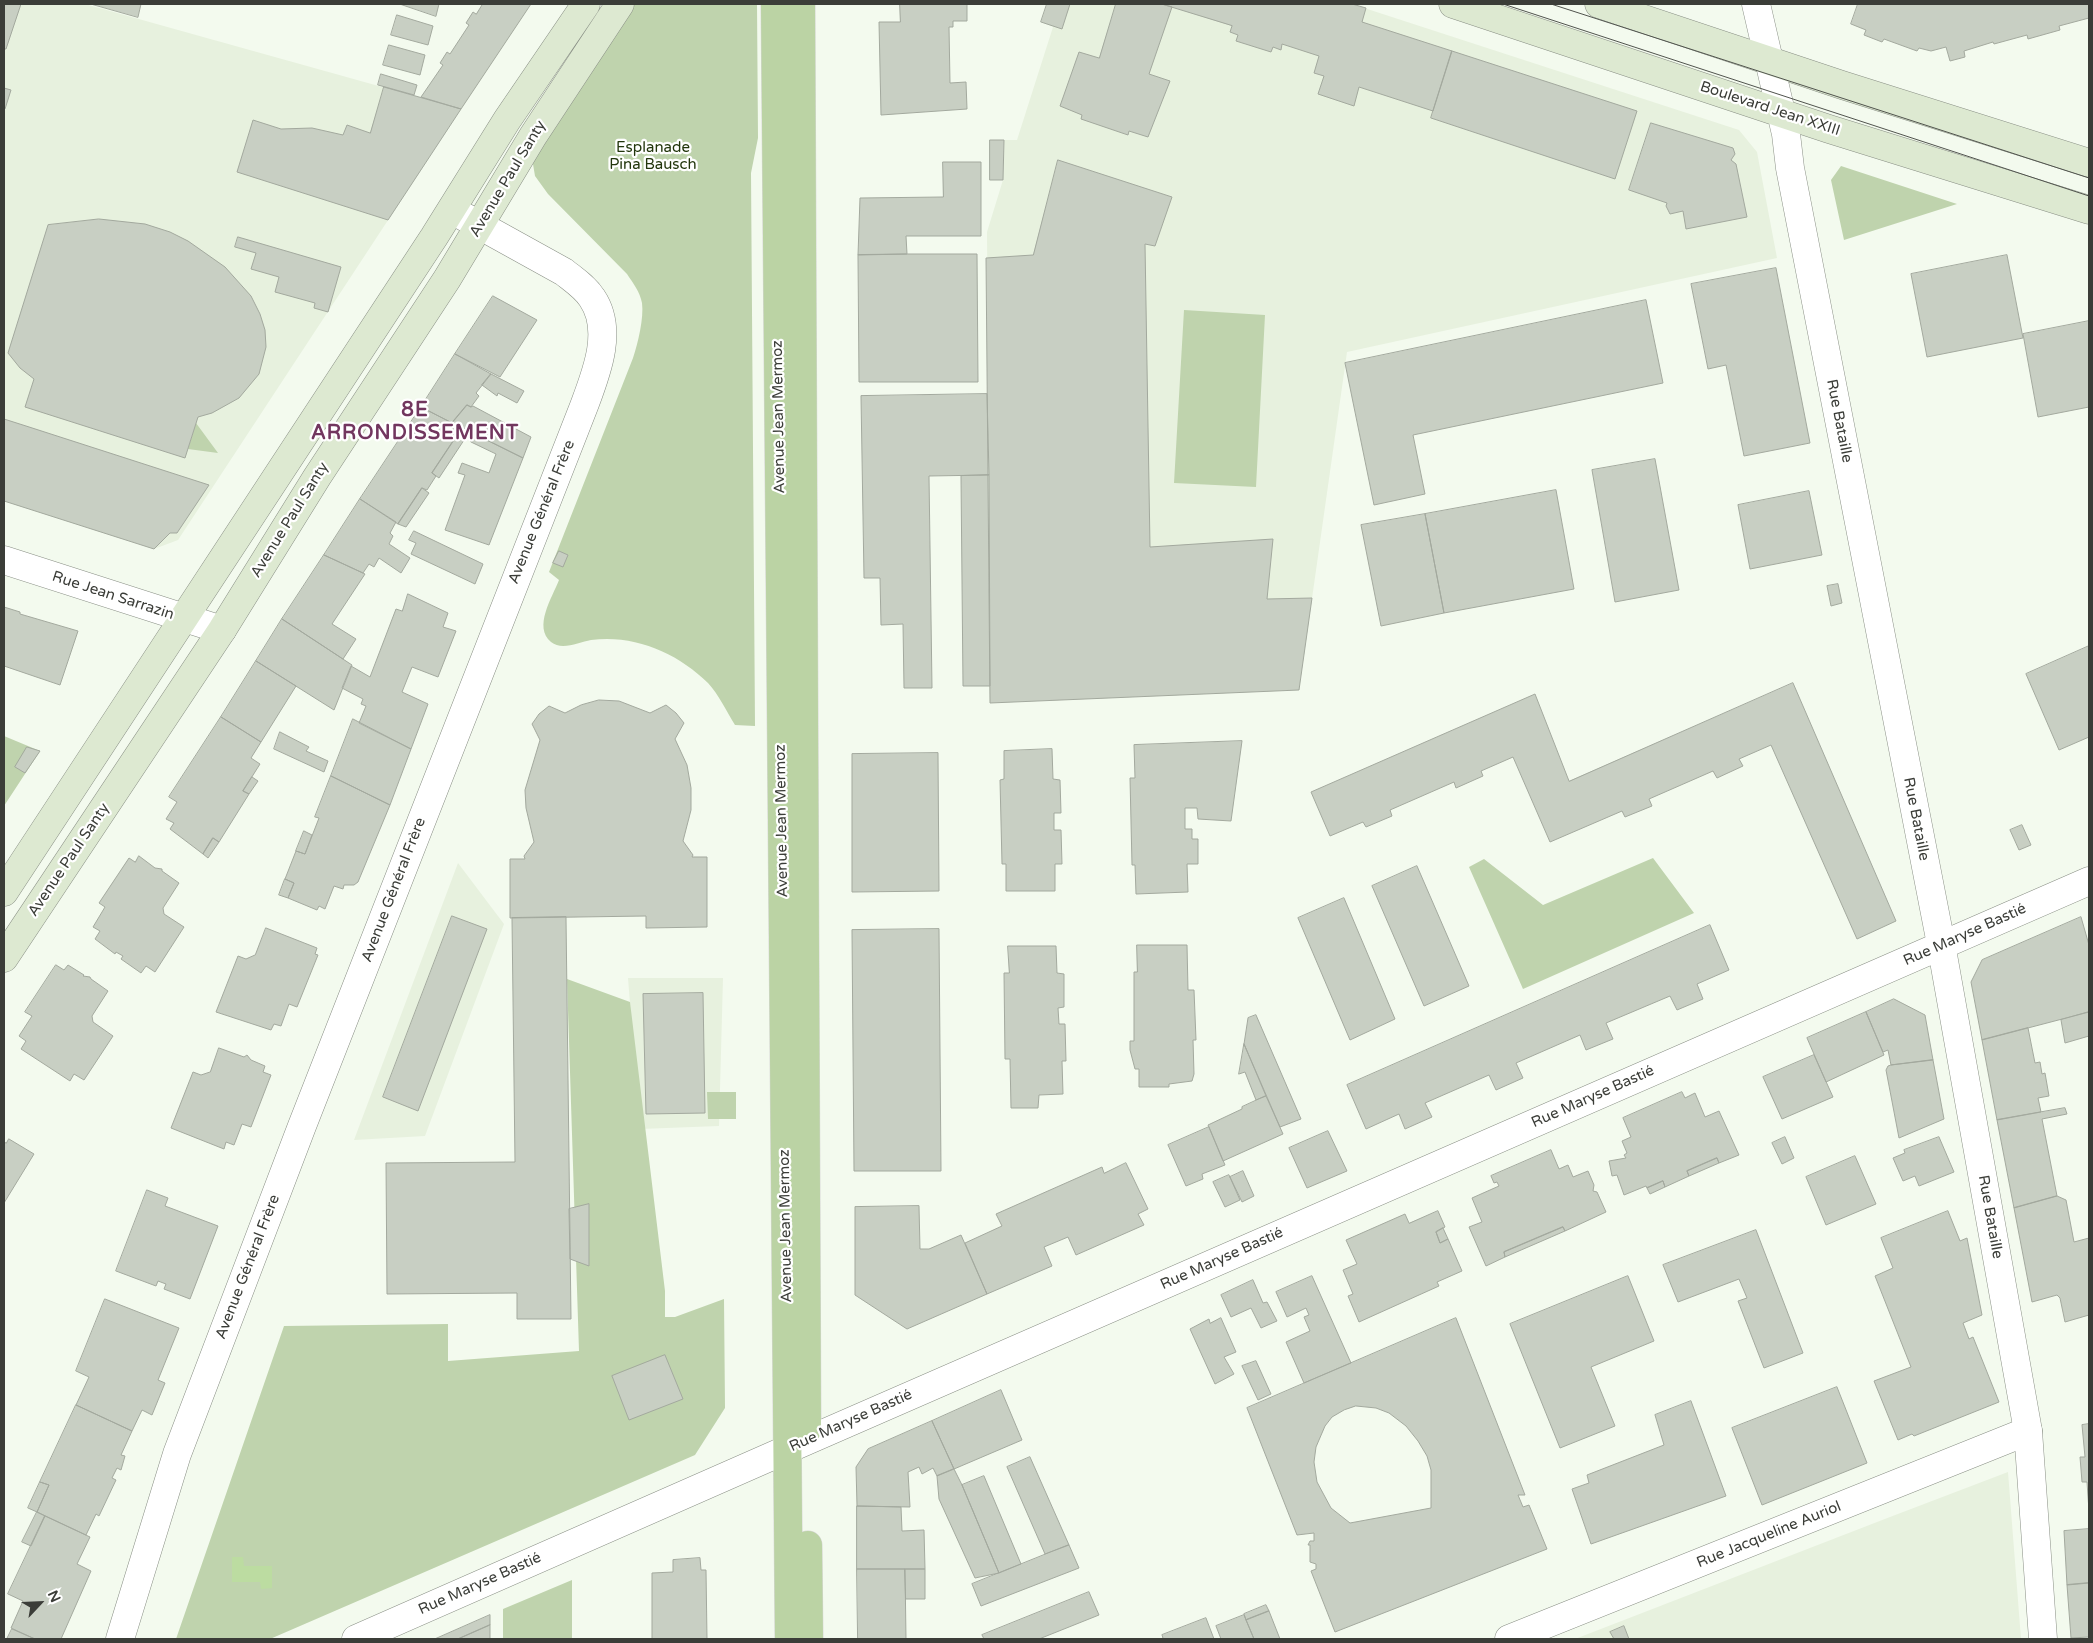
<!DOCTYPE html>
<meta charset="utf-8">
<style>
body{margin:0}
#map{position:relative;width:2093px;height:1643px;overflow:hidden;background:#f3faee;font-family:"Varela Round",sans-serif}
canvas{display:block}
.frame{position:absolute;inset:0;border:5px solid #3b3d38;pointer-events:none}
.north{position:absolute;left:15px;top:1578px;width:50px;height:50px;-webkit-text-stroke:4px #fff;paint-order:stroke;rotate:65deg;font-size:14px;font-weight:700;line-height:20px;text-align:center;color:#3b3d38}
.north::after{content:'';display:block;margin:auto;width:18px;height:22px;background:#3b3d38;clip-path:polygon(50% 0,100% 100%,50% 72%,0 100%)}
</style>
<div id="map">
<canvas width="2093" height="1643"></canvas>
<div class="frame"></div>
<div class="north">N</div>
</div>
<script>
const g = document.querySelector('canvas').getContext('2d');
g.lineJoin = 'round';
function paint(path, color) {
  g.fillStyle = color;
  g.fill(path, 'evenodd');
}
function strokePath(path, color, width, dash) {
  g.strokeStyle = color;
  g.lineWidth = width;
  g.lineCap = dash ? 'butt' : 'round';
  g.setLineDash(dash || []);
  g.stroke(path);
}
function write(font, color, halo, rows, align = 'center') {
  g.font = font + ' "Varela Round",sans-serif';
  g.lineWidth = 4.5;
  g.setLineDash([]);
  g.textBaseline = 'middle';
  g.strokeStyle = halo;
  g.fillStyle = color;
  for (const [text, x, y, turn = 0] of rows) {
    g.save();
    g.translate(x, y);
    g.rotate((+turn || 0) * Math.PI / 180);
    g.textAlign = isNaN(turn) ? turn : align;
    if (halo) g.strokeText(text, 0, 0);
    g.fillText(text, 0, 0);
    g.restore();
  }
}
paint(new Path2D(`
 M4,4H85L461,109L178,540L154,549L4,501Z
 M1047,4H1352L1739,130L1757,152L1777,258L1347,352L1299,690L990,703L987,232L1003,180L1004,140H1017L1053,27L1041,22Z
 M458,863L504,924L425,1136L354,1140Z
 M628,978H723L719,1126L640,1129Z
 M2008,1472L2021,1639H1575L1890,1517Z`), '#e7f1de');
paint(new Path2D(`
 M635,4H757L758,138L751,173L755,726L735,725C727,712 719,695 708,683C678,653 634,634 591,640C579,642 562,651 551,642C533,627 552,598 559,580L549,572L633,358C638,343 644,318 642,303C640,292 633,283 627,274L548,194L535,176L533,164L536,152Z
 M1841,166L1957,204L1844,240L1831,180Z
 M1184,310L1265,315L1256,487L1174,483Z
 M196,423L218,453L188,449Z
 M4,736L40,751L4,806Z
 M1653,858L1694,913L1523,989L1469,867L1484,859L1543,905Z
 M567,979L630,1002L665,1291V1317H675L724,1299L725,1408L695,1455L270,1639H176L284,1326L448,1324V1361L579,1351Z
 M707,1092H736V1119H708Z
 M572,1580V1639H503V1609Z`), '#bfd3ad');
paint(new Path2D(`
 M232,1557H243L244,1566H272V1588L261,1589L260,1582H232Z`), '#bcdca1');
const building = new Path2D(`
 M4,4H21L6,49H4Z
 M91,4H141L138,17Z
 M400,4H439L436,16Z
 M483,4H531L461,109L421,97L443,65L440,63L447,52L450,54L469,25L466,23L473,12L476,14Z
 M900,4H980H967V21H953V27H949L950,83L966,82L967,109L881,115L879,22H900Z
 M1047,4H1070L1062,29L1041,22Z
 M1116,4H1162L1172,7L1149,74L1170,81L1148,137L1129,131L1128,135L1081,119L1082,115L1060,106L1079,52L1099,58Z
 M1162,4H1352L1366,8L1362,22L1452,51L1433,111L1359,87L1354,106L1318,94L1324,76L1314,73L1319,56L1282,44L1281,50L1273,47L1271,52L1236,41L1238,35L1230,32L1232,26Z
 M1858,4H2089V18L2059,26L2060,30L2028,39L2027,35L1994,44L1993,42L1964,51L1965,57L1950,61L1946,47L1931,51L1919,48L1917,51L1884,39L1882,42L1864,35L1866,30L1851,24Z
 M397,15L433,26L428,45L391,35Z
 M389,45L425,55L420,75L383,65Z
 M1452,51L1637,111L1615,179L1431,118Z
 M381,74L417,85L414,95L378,85Z
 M384,87L461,109L388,220L237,172L253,120L281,129L312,128L343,135L347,125L370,133Z
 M4,88L11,90L5,109H4Z
 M1651,123L1733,148L1735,154L1731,160L1736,164L1747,217L1686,229L1683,211L1670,214L1666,206L1667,203L1629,190Z
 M990,140H1004L1003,180H990Z
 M1058,160L1172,197L1155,246L1145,244L1150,547L1273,539L1267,599L1312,598L1299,690L990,703L986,258L1033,255Z
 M943,162H981V236H906L907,254L858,255L860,198L943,197Z
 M99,219L145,224L170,232L188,241L225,267L251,296L260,314L265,330L266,347L259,374L239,398L212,413L198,417L185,458L25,407L34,379L20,368L8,353L48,225Z
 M238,237L341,267L328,312L314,308L315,303L275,292L279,277L251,269L256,253L235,247Z
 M907,254H977L978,382H859L858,255Z
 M2007,255L2023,338L1927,357L1911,274Z
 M1776,268L1810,443L1744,456L1726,365L1708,369L1691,284Z
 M493,296L537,320L500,377L455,354Z
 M1646,300L1663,383L1413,435L1425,494L1374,505L1345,363Z
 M2089,321V407L2038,417L2023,334Z
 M455,354L491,374L476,393L479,396L471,407L467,405L452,423L421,407Z
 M491,374L524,391L517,403L498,393L497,396L482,385Z
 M987,394L989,475L929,476L932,688H904L903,624L881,625L880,578H864L861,396Z
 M467,405L471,407L473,406L531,437L523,458L452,423Z
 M421,407L462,428L432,473L436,476L427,490L422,488L398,524L360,499Z
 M4,419L26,426L209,485L177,533H170L154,549L4,501Z
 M462,428L470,431L439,478L432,473Z
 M475,434L523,458L489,545L445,530L465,475L458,473L462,463L489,473L496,454L471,442Z
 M1655,459L1679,590L1615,602L1592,470Z
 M989,475L990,686H963L961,476Z
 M422,488L429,493L406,527L398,524Z
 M1556,490L1574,589L1444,613L1425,514Z
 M1809,491L1822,555L1750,569L1738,505Z
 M360,499L396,522L390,533L393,536L389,544L410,558L401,573L379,558L374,567L369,564L363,573L324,555Z
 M1425,514L1444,613L1381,626L1361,525Z
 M414,531L483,564L475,584L411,554L416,543L409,540Z
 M559,551L568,555L563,567L553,563Z
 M324,555L365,574L332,624L356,639L343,659L282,619Z
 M1838,584L1842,603L1831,606L1827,586Z
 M408,594L448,613L443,627L456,631L438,677L412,667L402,692L428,704L411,749L359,723L366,706L361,704L363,699L342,688L351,666L370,677L396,609L402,611Z
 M4,607L20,612V614L78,631L60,685L4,666Z
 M282,619L352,665L334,710L256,661Z
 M2089,646V737L2059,750L2026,674Z
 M256,661L296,686L261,742L221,717Z
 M1793,683L1896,921L1857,939L1771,745L1739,759L1743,766L1717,778L1713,771L1649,799L1652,806L1625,817L1622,811L1550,842L1513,757L1481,771L1483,776L1456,788L1454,782L1390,810L1392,816L1366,827L1363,822L1330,836L1311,792L1535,694L1569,781Z
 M599,700L619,701L650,713L666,705L676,713L684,723L675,739L687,765L691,788V810L683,841L693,855L692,857H707V927L646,928V916L510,918V859H525L524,856L534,842L526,808L525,790L540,740L532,724L539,714L549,706L565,713L581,705Z
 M221,717L261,742L251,758L260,764L243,791L249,794L219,842L213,838L203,854L170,829L174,823L166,819L177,802L169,797Z
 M353,719L411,749L390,805L331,776Z
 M280,732L309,747L306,751L328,761L324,772L274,749Z
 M1242,741L1231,821L1198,819L1197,808H1185V829H1192V839H1198V864H1187L1188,892L1136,894L1135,865H1132L1130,778H1135L1134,745Z
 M27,747L40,751L25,773L15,767Z
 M1052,749L1053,779L1060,780L1061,813H1054V830H1061L1062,864H1055V891H1006V864H1002L1000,780L1004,779V751Z
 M938,753L939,891L852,892V754Z
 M331,776L390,805L358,882L354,885H344L343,889L334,886L325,909L319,906L317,910L288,898L294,883L285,879L296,851L305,854L319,818L315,817Z
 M252,777L258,781L249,794L243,791Z
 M2022,825L2031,845L2019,850L2010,830Z
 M304,831L312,835L305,854L296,851Z
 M213,838L219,842L208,858L203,854Z
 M139,856L155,868L162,869V871L179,883L163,908L164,914L184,927L155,972L146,966L141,973L121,959L123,956L116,952L115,954L95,939L100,931L93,927L105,907L99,903L129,858L135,862Z
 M1417,866L1469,986L1424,1006L1372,886Z
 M285,879L294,883L288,898L279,895Z
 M1344,898L1395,1019L1350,1040L1298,918Z
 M452,916L487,929L418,1111L383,1097Z
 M566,917L571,1319H517V1293L387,1294L386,1163L515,1162L512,918Z
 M2081,917L2089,945V1012L1982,1040L1971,982L1982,960Z
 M1710,925L1729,970L1697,984L1703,999L1677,1010L1670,996L1606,1023L1613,1039L1586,1050L1580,1035L1516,1063L1523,1078L1496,1090L1489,1075L1425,1103L1432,1117L1405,1129L1399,1114L1366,1129L1347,1085Z
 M266,928L317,948L315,954L318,955L297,1007L289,1004L281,1026L274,1024L271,1030L216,1012L238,956L246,959L255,955Z
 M939,929L941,1171H854L852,930Z
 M1137,945H1187L1188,990H1194L1196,1040H1193L1194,1074L1192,1081L1169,1084V1087H1139V1069H1135L1130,1050V1041H1134V972H1137Z
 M1008,946H1056L1057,973L1064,974V1007L1058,1008L1059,1024H1065L1066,1061H1062L1063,1094L1039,1095L1038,1108H1011L1010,1059H1005L1004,973H1009Z
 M56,965L64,970L68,965L84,975L83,976L90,977L91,979L108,991L92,1016L93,1022L113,1036L84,1080L74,1074L70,1081L21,1049L26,1041L19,1036L32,1016L25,1012Z
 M703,993L705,1113L646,1114L643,994Z
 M1894,999L1925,1015L1933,1060L1891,1065L1888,1050L1883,1052L1866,1012Z
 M1866,1012L1884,1055L1826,1082L1807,1038Z
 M2089,1012V1036L2065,1043L2061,1020Z
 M1256,1015L1301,1119L1280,1127L1244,1044L1248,1018Z
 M2028,1028L2035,1063L2040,1062L2042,1074L2045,1073L2049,1096L2038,1098L2041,1112L1997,1120L1982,1040Z
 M1244,1044L1266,1096L1256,1100L1245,1072L1239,1074Z
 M219,1048L244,1057L247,1055L251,1060L265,1066L263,1072L271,1075L251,1127L242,1124L234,1145L226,1142L224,1149L171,1128L193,1072L201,1075L210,1072Z
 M1814,1055L1833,1097L1782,1119L1763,1077Z
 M1933,1060L1944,1119L1899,1138L1886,1070L1888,1066L1891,1065Z
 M1682,1092L1685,1098L1695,1093L1705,1117L1719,1111L1739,1155L1719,1163L1717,1158L1687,1171L1689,1176L1665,1187L1663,1181L1647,1188L1646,1186L1624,1195L1617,1175L1612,1176L1609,1161L1626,1158L1624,1155L1627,1153L1622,1141L1631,1137L1623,1118Z
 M1266,1096L1283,1134L1223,1161L1208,1125L1242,1109V1107Z
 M2065,1108L2067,1114L2042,1119L2057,1196L2014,1208L1997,1120Z
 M1209,1127L1225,1165L1202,1174L1203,1179L1186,1186L1168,1145Z
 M1328,1131L1347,1171L1307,1188L1289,1148Z
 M1785,1137L1794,1158L1782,1164L1772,1143Z
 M1939,1137L1954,1172L1919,1186L1915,1176L1903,1181L1893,1158L1905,1153L1904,1150Z
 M9,1139L34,1154L4,1203V1142L6,1143Z
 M1551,1150L1559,1169L1568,1165L1573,1177L1588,1171L1594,1185L1593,1191L1597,1192L1606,1212L1565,1231L1563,1227L1504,1252L1505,1257L1486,1266L1469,1227L1482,1222L1472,1198L1499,1186L1497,1182L1494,1183L1491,1176Z
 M1855,1156L1876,1204L1826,1225L1806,1177Z
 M1717,1158L1719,1163L1689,1176L1687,1171Z
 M1126,1163L1148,1209L1138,1214L1144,1225L1076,1255L1068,1237L1044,1247L1052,1266L987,1294L965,1243L1002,1226L996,1214L1102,1167L1104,1173Z
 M1243,1171L1254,1196L1242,1202L1230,1177Z
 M1229,1175L1240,1200L1225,1207L1213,1182Z
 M1663,1181L1665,1187L1650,1194L1647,1188Z
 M147,1190L168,1198L165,1206L218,1226L190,1299L164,1289L166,1284L158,1281L156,1286L116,1271Z
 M2057,1196L2066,1200L2074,1242L2089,1238V1315L2065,1322L2060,1298L2057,1295L2032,1302L2014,1208Z
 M589,1204V1266L570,1259L569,1209Z
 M919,1206L920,1249H929L961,1235L987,1294L907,1329L855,1295V1207Z
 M1438,1211L1445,1227L1436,1232L1440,1243L1448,1239L1462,1271L1437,1282L1439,1286L1359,1322L1348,1296L1353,1294L1343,1270L1357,1264L1346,1240L1405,1214L1409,1223Z
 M1948,1211L1960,1241L1967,1238L1982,1315L1963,1323L1969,1339L1973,1337L1999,1402L1914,1436L1912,1434L1898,1440L1874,1381L1911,1367L1875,1276L1893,1268L1881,1238Z
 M1563,1227L1565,1231L1505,1257L1504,1252Z
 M1443,1228L1448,1239L1440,1243L1436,1232Z
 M1756,1230L1803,1353L1764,1368L1738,1301L1747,1298L1739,1279L1678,1302L1663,1265Z
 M1312,1276L1351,1363L1304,1383L1286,1342L1310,1331L1304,1317L1309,1315L1306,1308L1287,1317L1276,1292Z
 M1628,1276L1654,1341L1591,1367L1615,1426L1560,1448L1510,1324Z
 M1253,1280L1263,1303L1267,1302L1277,1321L1261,1328L1251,1308L1231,1317L1221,1295Z
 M105,1299L179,1328L158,1380L165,1383L152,1415L142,1410L132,1431L76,1405L89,1377L76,1371Z
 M1221,1318L1236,1352L1224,1357L1234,1374L1215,1384L1190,1329L1209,1319L1210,1323Z
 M1456,1318L1525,1495H1518L1523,1507L1529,1505L1547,1549L1335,1632L1311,1571L1316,1569V1564L1310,1562V1545H1308L1310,1541H1314V1533L1297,1535L1247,1408ZM1356,1406L1376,1408L1389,1413L1406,1426L1418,1441L1427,1456L1431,1470V1508L1350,1523L1331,1508L1317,1482L1314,1462L1316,1447L1325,1426L1332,1417L1344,1410Z
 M665,1355L683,1399L629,1420L612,1376Z
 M1256,1361L1271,1394L1258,1400L1242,1366Z
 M1837,1387L1867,1463L1762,1505L1732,1428Z
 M1001,1390L1022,1440L954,1469L932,1421Z
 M1691,1401L1726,1496L1591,1544L1572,1489L1589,1483L1587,1475L1664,1445L1655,1415Z
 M76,1405L132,1431L121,1455L125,1456L121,1470L117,1468L112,1478L116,1480L99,1516L96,1514L86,1535L37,1512L49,1485L40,1482Z
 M932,1421L954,1469L937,1476L933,1468L922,1474L919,1467L908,1472L910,1507L857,1506L856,1467L868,1449Z
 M2089,1424V1511L2087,1482H2082L2080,1457H2085L2082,1425Z
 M1030,1457L1069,1545L1045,1554L1007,1467Z
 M954,1469L962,1485L999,1573L975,1578L939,1499L937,1476Z
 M984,1476L1021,1564L999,1573L962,1485Z
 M40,1482L49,1485L37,1512L28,1508Z
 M857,1506L901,1507L902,1531L924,1530L925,1569H857Z
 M37,1512L45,1516L31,1546L22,1542Z
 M45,1516L90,1537L77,1564L91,1571L61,1639H35L11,1628L23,1601L8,1594Z
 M2089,1529V1583L2067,1585L2064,1531Z
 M1069,1545L1079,1568L981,1606L972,1584Z
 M700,1558L701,1570H706L707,1639H652V1573L673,1572V1560Z
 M857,1569H905L906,1639H858Z
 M905,1569H925V1599H906Z
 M2089,1583V1637L2071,1638L2067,1585Z
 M1089,1592L1099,1615L1039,1639H984L982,1635Z
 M1266,1605L1269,1611L1246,1620L1244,1614Z
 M1269,1611L1280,1639H1254L1246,1620Z
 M490,1615V1625L458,1639H435Z
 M1244,1615L1254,1639H1221L1216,1626Z
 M1206,1618L1214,1639H1160L1163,1638L1162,1635Z
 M490,1625V1639H458Z
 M1624,1626L1629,1639H1614L1610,1632Z
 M12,1629L35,1639H7Z`);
paint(building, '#c8cfc3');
strokePath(building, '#a3a99e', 1);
const minor = new Path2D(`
 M4,560L222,630
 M356,1639L788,1449
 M1509,1639L2028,1431`);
const tertiary = new Path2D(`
 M1756,4L1786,134L1790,168L1941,944L2028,1431L2043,1639
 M788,1449L2089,881
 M120,1639L177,1454L302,1126L584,406C596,374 614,330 592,298C585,287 574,280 564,272L452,210`);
const secondary = new Path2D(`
 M1453,4L1829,129L2089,210
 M1599,4L1842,85L2089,163
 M4,892L434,237L507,120L586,4
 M4,958L222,630L317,477L447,279L533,136L620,4`);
const primary = new Path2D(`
 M775,4L789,1639
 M801,4L807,1430
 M808,1545L809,1639`);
strokePath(minor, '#898f85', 29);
strokePath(tertiary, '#898f85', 29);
strokePath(secondary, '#898f85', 29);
strokePath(primary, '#d8d8d7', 29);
strokePath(minor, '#fff', 28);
strokePath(tertiary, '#fff', 28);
strokePath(secondary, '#dde9d1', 28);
strokePath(primary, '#bbd3a4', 28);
strokePath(new Path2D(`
 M1503,4L2089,196
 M1551,4L2089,178`), '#50534d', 1);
write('15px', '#3b3d38', '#fff', [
 ["Boulevard Jean XXIII",1770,109,18],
 ["Avenue Paul Santy",508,179,-59],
 ["Avenue Jean Mermoz",779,417,-91],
 ["Rue Bataille",1839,421,79],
 ["Avenue Général Frère",542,512,-68],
 ["Avenue Paul Santy",290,520,-58],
 ["Rue Jean Sarrazin",113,596,18],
 ["Rue Bataille",1916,819,79],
 ["Avenue Jean Mermoz",782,821,-91],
 ["Avenue Paul Santy",69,860,-56],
 ["Avenue Général Frère",394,890,-69],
 ["Rue Maryse Bastié",1965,935,-24],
 ["Rue Maryse Bastié",1593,1097,-24],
 ["Rue Bataille",1990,1217,80],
 ["Avenue Jean Mermoz",786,1226,-91],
 ["Rue Maryse Bastié",1222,1259,-24],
 ["Avenue Général Frère",248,1267,-69],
 ["Rue Maryse Bastié",851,1421,-24],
 ["Rue Jacqueline Auriol",1769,1535,-22],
 ["Rue Maryse Bastié",480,1584,-24]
]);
write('15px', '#22360c', '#fff', [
 ["Esplanade",653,148],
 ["Pina Bausch",653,165]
]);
g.letterSpacing = '1px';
write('bold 20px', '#72365f', '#fff', [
 ["8E",415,411],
 ["ARRONDISSEMENT",415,434]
]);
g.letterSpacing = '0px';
</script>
